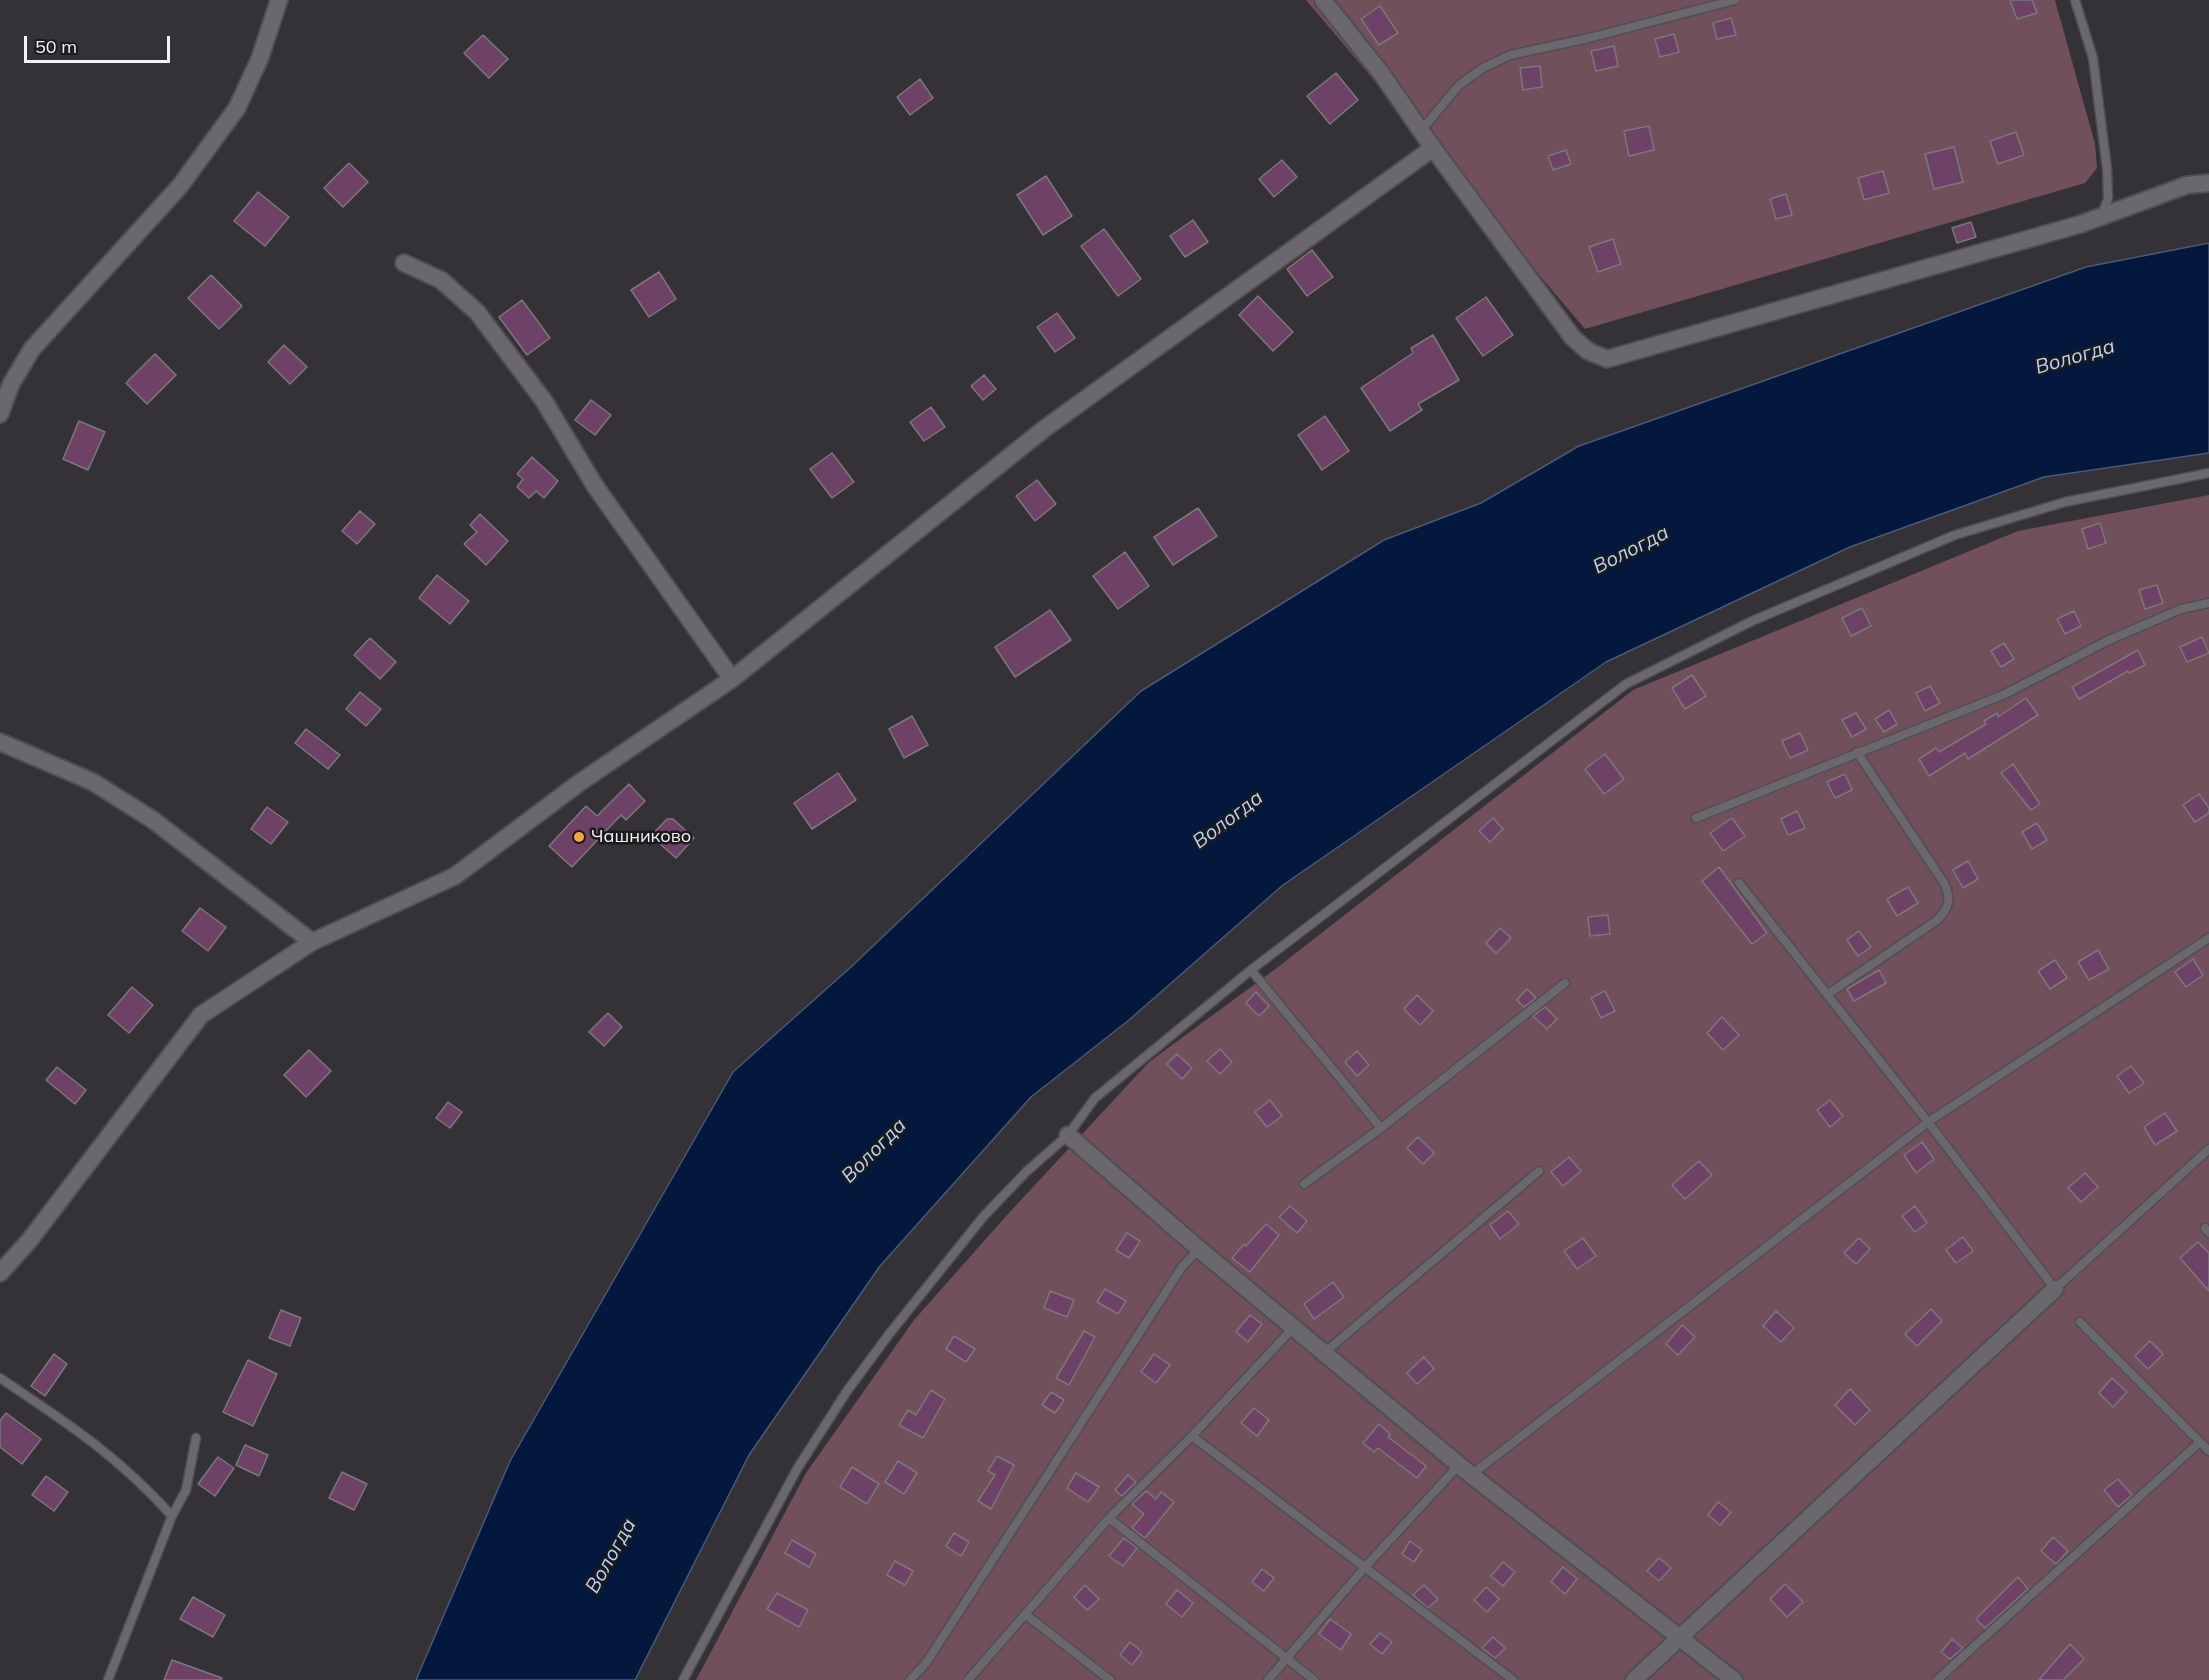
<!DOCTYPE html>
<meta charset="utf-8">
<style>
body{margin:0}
#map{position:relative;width:2209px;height:1680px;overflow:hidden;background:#343137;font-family:Mulish,sans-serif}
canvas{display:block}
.scale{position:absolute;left:24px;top:36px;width:146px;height:27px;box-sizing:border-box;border:3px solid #f4f2f6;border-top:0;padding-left:8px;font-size:18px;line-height:21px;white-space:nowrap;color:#f4f2f6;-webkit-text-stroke:4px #1b1a1c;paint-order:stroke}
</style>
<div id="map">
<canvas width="2209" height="1680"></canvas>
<div class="scale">50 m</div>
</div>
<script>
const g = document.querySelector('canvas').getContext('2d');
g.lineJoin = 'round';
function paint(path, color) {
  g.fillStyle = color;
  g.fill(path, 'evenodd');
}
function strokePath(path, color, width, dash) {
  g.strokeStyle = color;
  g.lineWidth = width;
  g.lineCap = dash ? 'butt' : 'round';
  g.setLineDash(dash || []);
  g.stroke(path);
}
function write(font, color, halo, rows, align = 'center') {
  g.font = font + ' Mulish,sans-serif';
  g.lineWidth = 5;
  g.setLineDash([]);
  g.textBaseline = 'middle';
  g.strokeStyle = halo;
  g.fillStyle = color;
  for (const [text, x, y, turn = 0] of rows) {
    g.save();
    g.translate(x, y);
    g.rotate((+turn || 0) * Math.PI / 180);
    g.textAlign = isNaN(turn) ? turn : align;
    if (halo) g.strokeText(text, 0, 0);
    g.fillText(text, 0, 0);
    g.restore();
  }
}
paint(new Path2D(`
 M1306,0H2055L2095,144L2097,168L2085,183L1585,329Z
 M2209,495V1680H696L806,1473L914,1320L1007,1215L1149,1062L1278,967L1633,690L2018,531Z`), '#714f5b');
const water = new Path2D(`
 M2209,243V453L2044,477L1850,547L1606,662L1283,885L1129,1020L1031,1097L880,1266L749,1455L635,1680H416L510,1461L733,1072L851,967L1141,691L1384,540L1481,503L1579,446L2086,267Z`);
paint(water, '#04183e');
strokePath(water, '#4c5975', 1.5);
const building = new Path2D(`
 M2010,0H2032L2037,13L2017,19Z
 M1380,6L1398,33L1379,45L1361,19Z
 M1731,18L1736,35L1717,39L1713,23Z
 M1674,34L1679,52L1660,57L1655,39Z
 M483,35L508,59L489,78L464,53Z
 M1614,46L1618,66L1596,71L1591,51Z
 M1540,66L1542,87L1523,90L1520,68Z
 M1336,73L1358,100L1330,124L1307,96Z
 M920,79L933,98L910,115L897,97Z
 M1649,126L1654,150L1629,156L1624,131Z
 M2016,132L2024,155L1998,164L1990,141Z
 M1954,147L1963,182L1934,189L1925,154Z
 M1566,150L1571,164L1553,170L1548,156Z
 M1282,160L1297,177L1274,197L1259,179Z
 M349,163L368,182L343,207L324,188Z
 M1883,171L1889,193L1864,200L1858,178Z
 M1046,176L1072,216L1043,235L1017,195Z
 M258,192L289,217L265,246L234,221Z
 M1786,194L1792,215L1776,219L1770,199Z
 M1193,220L1208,242L1185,257L1170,236Z
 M1971,222L1976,237L1957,243L1952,228Z
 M1104,229L1141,279L1118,296L1081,246Z
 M1613,239L1621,264L1598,272L1589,247Z
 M1312,250L1333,277L1307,296L1287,269Z
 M659,272L676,299L649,317L631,290Z
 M211,275L242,306L219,329L188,298Z
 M1258,296L1293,332L1273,351L1239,315Z
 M1486,297L1513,335L1483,356L1456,318Z
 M522,300L550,338L527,355L499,317Z
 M1057,313L1075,338L1055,352L1037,327Z
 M1433,335L1459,380L1418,404L1422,410L1390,431L1361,388L1413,353L1411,348Z
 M284,345L307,367L290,384L268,362Z
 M155,354L176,375L147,404L126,383Z
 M984,375L996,389L983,400L971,386Z
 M591,400L611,415L595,435L575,420Z
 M931,407L945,427L924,441L910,422Z
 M1325,416L1349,451L1322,470L1298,435Z
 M79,421L105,432L88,470L63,459Z
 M832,453L854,482L832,498L810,469Z
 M532,457L558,481L544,498L536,491L529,498L517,487L523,479L517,474Z
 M1037,480L1056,504L1035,521L1016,496Z
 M1198,508L1217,536L1173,565L1154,537Z
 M360,511L375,524L357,544L342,531Z
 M480,514L508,541L486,565L464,544L477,532L470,525Z
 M2100,523L2106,543L2088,549L2082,529Z
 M1125,552L1149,586L1118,609L1093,576Z
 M437,575L469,601L450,624L419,598Z
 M2157,585L2163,603L2145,609L2139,590Z
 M1862,608L1871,626L1851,636L1842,618Z
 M1050,610L1071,640L1015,677L995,647Z
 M2074,611L2081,626L2065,634L2057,619Z
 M2202,637L2209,653L2187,662L2180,647Z
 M370,638L396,662L380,679L354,655Z
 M2004,643L2014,659L2001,667L1991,651Z
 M2138,650L2145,665L2129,673L2128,671L2079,699L2072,687Z
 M1692,675L1706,696L1685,709L1672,688Z
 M1930,686L1940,703L1925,711L1916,693Z
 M360,692L381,709L366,726L346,709Z
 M2026,698L2038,715L1968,759L1965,753L1929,776L1919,759L1936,748L1939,752L1986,724L1984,721L1997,713L1998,717Z
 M1889,710L1897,724L1884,732L1875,719Z
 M1856,713L1866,729L1852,737L1842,720Z
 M912,716L928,745L904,758L889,729Z
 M306,729L340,755L328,769L295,743Z
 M1800,733L1808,750L1790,758L1782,741Z
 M1605,754L1624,779L1604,794L1585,769Z
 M2013,764L2040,804L2031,810L2001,773Z
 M838,773L856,800L812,829L794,803Z
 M1845,774L1852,790L1835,798L1827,782Z
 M629,784L645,801L626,820L621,815L572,867L549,846L586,806L597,816Z
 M2199,794L2209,808V813L2195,822L2183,805Z
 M267,807L288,822L271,844L251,829Z
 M1797,811L1805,828L1788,835L1781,819Z
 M1493,818L1503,829L1490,842L1479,831Z
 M1732,818L1745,836L1723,851L1710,833Z
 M667,819H673L694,838L676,858L651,836Z
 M2037,823L2047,840L2032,849L2022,832Z
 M1968,861L1978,879L1963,888L1953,870Z
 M1719,867L1767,933L1752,944L1702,881Z
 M1908,887L1918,903L1897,916L1887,899Z
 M200,908L226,927L208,951L182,931Z
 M1608,915L1610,934L1590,936L1588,917Z
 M1500,928L1511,938L1496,953L1486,943Z
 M1859,931L1871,947L1858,956L1847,940Z
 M2098,950L2109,969L2089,980L2078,962Z
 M2193,959L2203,975L2186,987L2175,972Z
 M2055,960L2067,978L2050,989L2038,971Z
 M1879,970L1886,983L1854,1001L1847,989Z
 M132,987L153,1005L129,1033L108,1015Z
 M1527,989L1536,998L1524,1007L1517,1000Z
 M1605,991L1615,1011L1601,1018L1591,998Z
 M1256,992L1269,1006L1259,1016L1246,1003Z
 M1417,995L1433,1011L1420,1025L1404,1009Z
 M1545,1007L1557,1019L1547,1029L1533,1016Z
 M608,1013L622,1027L604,1046L589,1032Z
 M1722,1017L1739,1035L1723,1050L1707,1033Z
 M1220,1049L1232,1062L1220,1074L1207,1061Z
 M309,1050L331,1071L306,1097L284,1075Z
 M1357,1051L1369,1065L1357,1076L1345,1062Z
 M1177,1054L1192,1068L1182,1079L1167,1064Z
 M2131,1066L2144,1083L2129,1093L2117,1076Z
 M57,1067L86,1090L75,1104L46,1080Z
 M1270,1100L1282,1116L1267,1127L1255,1112Z
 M1830,1100L1843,1116L1830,1127L1817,1110Z
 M448,1102L462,1112L450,1128L436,1118Z
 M2165,1113L2177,1131L2155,1145L2144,1127Z
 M1418,1137L1434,1153L1423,1164L1407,1148Z
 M1922,1142L1934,1159L1916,1173L1904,1155Z
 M1569,1157L1581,1171L1563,1186L1551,1172Z
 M1699,1161L1712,1175L1685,1199L1672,1185Z
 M2085,1173L2098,1187L2081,1202L2068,1188Z
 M1290,1206L1307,1221L1297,1233L1279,1217Z
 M1915,1206L1927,1223L1915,1232L1902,1216Z
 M1508,1211L1519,1224L1500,1239L1490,1225Z
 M1266,1224L1279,1235L1250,1272L1232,1258L1244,1244L1246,1246Z
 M1127,1233L1140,1241L1129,1258L1116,1250Z
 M1963,1237L1973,1251L1956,1263L1946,1250Z
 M1583,1238L1596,1256L1577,1269L1564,1251Z
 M1859,1238L1870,1249L1856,1264L1844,1253Z
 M2198,1242L2209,1253V1291L2180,1258Z
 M1333,1282L1344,1297L1314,1319L1304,1304Z
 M1105,1289L1126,1301L1118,1314L1097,1302Z
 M1050,1291L1074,1300L1067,1317L1044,1308Z
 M1931,1309L1942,1321L1917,1346L1905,1334Z
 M281,1310L301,1318L290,1346L269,1338Z
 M1776,1311L1794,1328L1781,1342L1763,1326Z
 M1250,1315L1262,1324L1248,1342L1236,1332Z
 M1682,1325L1695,1337L1678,1355L1666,1344Z
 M1084,1331L1095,1337L1069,1385L1056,1378Z
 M954,1336L975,1349L966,1362L946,1349Z
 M2150,1341L2163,1354L2148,1369L2135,1356Z
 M54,1354L67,1364L45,1396L31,1386Z
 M1154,1354L1170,1365L1156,1383L1141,1372Z
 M1424,1357L1434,1369L1417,1384L1407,1373Z
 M248,1360L277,1374L253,1426L223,1412Z
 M2112,1378L2127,1392L2113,1407L2099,1393Z
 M1850,1389L1870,1410L1855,1425L1835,1405Z
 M931,1390L945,1399L923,1438L899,1425L908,1410L916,1415Z
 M1051,1392L1064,1400L1055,1413L1042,1405Z
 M1254,1408L1269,1420L1257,1436L1241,1423Z
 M6,1413L41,1439L22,1464L0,1447V1421Z
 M1379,1424L1390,1434L1388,1437L1426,1466L1417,1478L1378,1448L1374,1452L1363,1443Z
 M245,1445L268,1455L259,1476L236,1465Z
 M997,1456L1014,1465L991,1509L978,1501L995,1475L988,1471Z
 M218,1457L234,1468L215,1496L198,1484Z
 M898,1461L917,1473L904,1494L885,1482Z
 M852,1467L879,1484L867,1504L840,1487Z
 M342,1472L367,1484L354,1510L329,1498Z
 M1076,1473L1099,1487L1088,1502L1067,1488Z
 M1128,1475L1136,1482L1122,1496L1115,1490Z
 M46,1476L68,1492L54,1511L32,1495Z
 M2118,1479L2132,1495L2118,1507L2104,1490Z
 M1146,1491L1156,1499L1161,1492L1174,1502L1145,1538L1132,1528L1144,1514L1132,1504Z
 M1718,1502L1731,1512L1720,1525L1708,1515Z
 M954,1533L969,1542L961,1556L946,1546Z
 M2053,1537L2068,1551L2056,1564L2041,1551Z
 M1124,1538L1137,1548L1123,1566L1109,1556Z
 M792,1540L816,1554L809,1567L785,1553Z
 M1410,1541L1422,1550L1414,1562L1402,1554Z
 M1659,1558L1671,1568L1659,1581L1647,1571Z
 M895,1561L913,1571L905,1585L887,1575Z
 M1503,1562L1515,1572L1503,1586L1491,1576Z
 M1563,1567L1577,1579L1565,1594L1551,1582Z
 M1262,1569L1274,1578L1264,1591L1252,1582Z
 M2018,1577L2028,1589L1985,1628L1976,1619Z
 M1785,1584L1803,1602L1787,1617L1770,1599Z
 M1085,1585L1099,1599L1087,1610L1074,1597Z
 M1424,1585L1438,1599L1428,1608L1413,1595Z
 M1486,1587L1499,1599L1487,1612L1474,1600Z
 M1177,1590L1193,1603L1182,1617L1166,1604Z
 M777,1593L808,1610L799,1627L767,1609Z
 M193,1597L225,1615L213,1637L180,1619Z
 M1330,1619L1351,1634L1341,1650L1319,1634Z
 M1380,1633L1392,1642L1382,1654L1370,1644Z
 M1493,1637L1505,1648L1495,1658L1482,1648Z
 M1952,1639L1963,1648L1950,1659L1941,1652Z
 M1130,1642L1142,1652L1132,1665L1120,1655Z
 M2070,1644L2084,1659L2063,1680H2039Z
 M172,1660L222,1678L221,1680H164Z`);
paint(building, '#6e4266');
strokePath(building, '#7d767b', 1.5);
const lane = new Path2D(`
 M2075,0L2093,58L2107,169L2108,199L2101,217
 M1420,132L1459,85L1483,68L1510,55L1589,38L1735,0
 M1696,818L2005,694L2109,640L2181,609L2209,603
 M1739,883L1928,1122L2055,1289L2209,1149
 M1251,970L1381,1128
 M1828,994L1936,921C1949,909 1952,899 1944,883L1857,752
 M1304,1184L1381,1128L1565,983
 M2205,1228L2209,1233
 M2080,1322L2209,1451
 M1324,1353L1539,1171
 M0,1378C66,1422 118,1456 172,1516
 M1192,1436L1513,1680
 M1471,1475L1928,1122L2209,938
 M1109,1518L1314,1680
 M1025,1614L1110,1680
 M108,1680L172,1516L186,1490L196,1438
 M683,1680L797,1469L847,1391L890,1333L983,1217L1026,1172L1068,1135L1095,1098L1251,970L1626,684L1752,621L1955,535L2065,502L2209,473
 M910,1680L926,1663L1182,1267L1199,1249
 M968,1680L1109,1518L1192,1436L1293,1328
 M1268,1680L1366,1566L1459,1465
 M1937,1680L2200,1442`);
const street = new Path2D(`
 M1323,0L1381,73L1433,148
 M404,263L441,280L477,312L544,401L595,486L732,679
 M0,414L11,384L32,349L180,186L237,108L260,58L279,0
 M0,742L93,782L153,820L312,942
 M1068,1135L1199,1249L1471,1475L1734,1680
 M0,1273L29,1241L201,1015L312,942L455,876L579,783L732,679L1044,429L1433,148L1573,338L1588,351L1607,359L2081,224L2187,185L2209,183
 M1634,1680L2055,1289`);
strokePath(lane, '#504d53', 11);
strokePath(street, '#504d53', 20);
strokePath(lane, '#6b676e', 8);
strokePath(street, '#6b676e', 16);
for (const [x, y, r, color] of [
 [579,837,6,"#f1a640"]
]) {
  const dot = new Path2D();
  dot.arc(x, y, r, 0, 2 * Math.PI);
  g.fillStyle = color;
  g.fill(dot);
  strokePath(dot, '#1b1a1c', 2);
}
write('18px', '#f4f2f6', '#1b1a1c', [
 ["Чашниково",591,837]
], 'left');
write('italic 20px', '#b9d3fd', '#1b1a1c', [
 ["Вологда",2075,357,-16],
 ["Вологда",1631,550,-27],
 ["Вологда",1228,820,-37],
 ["Вологда",874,1151,-45],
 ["Вологда",611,1556,-61]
]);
</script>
